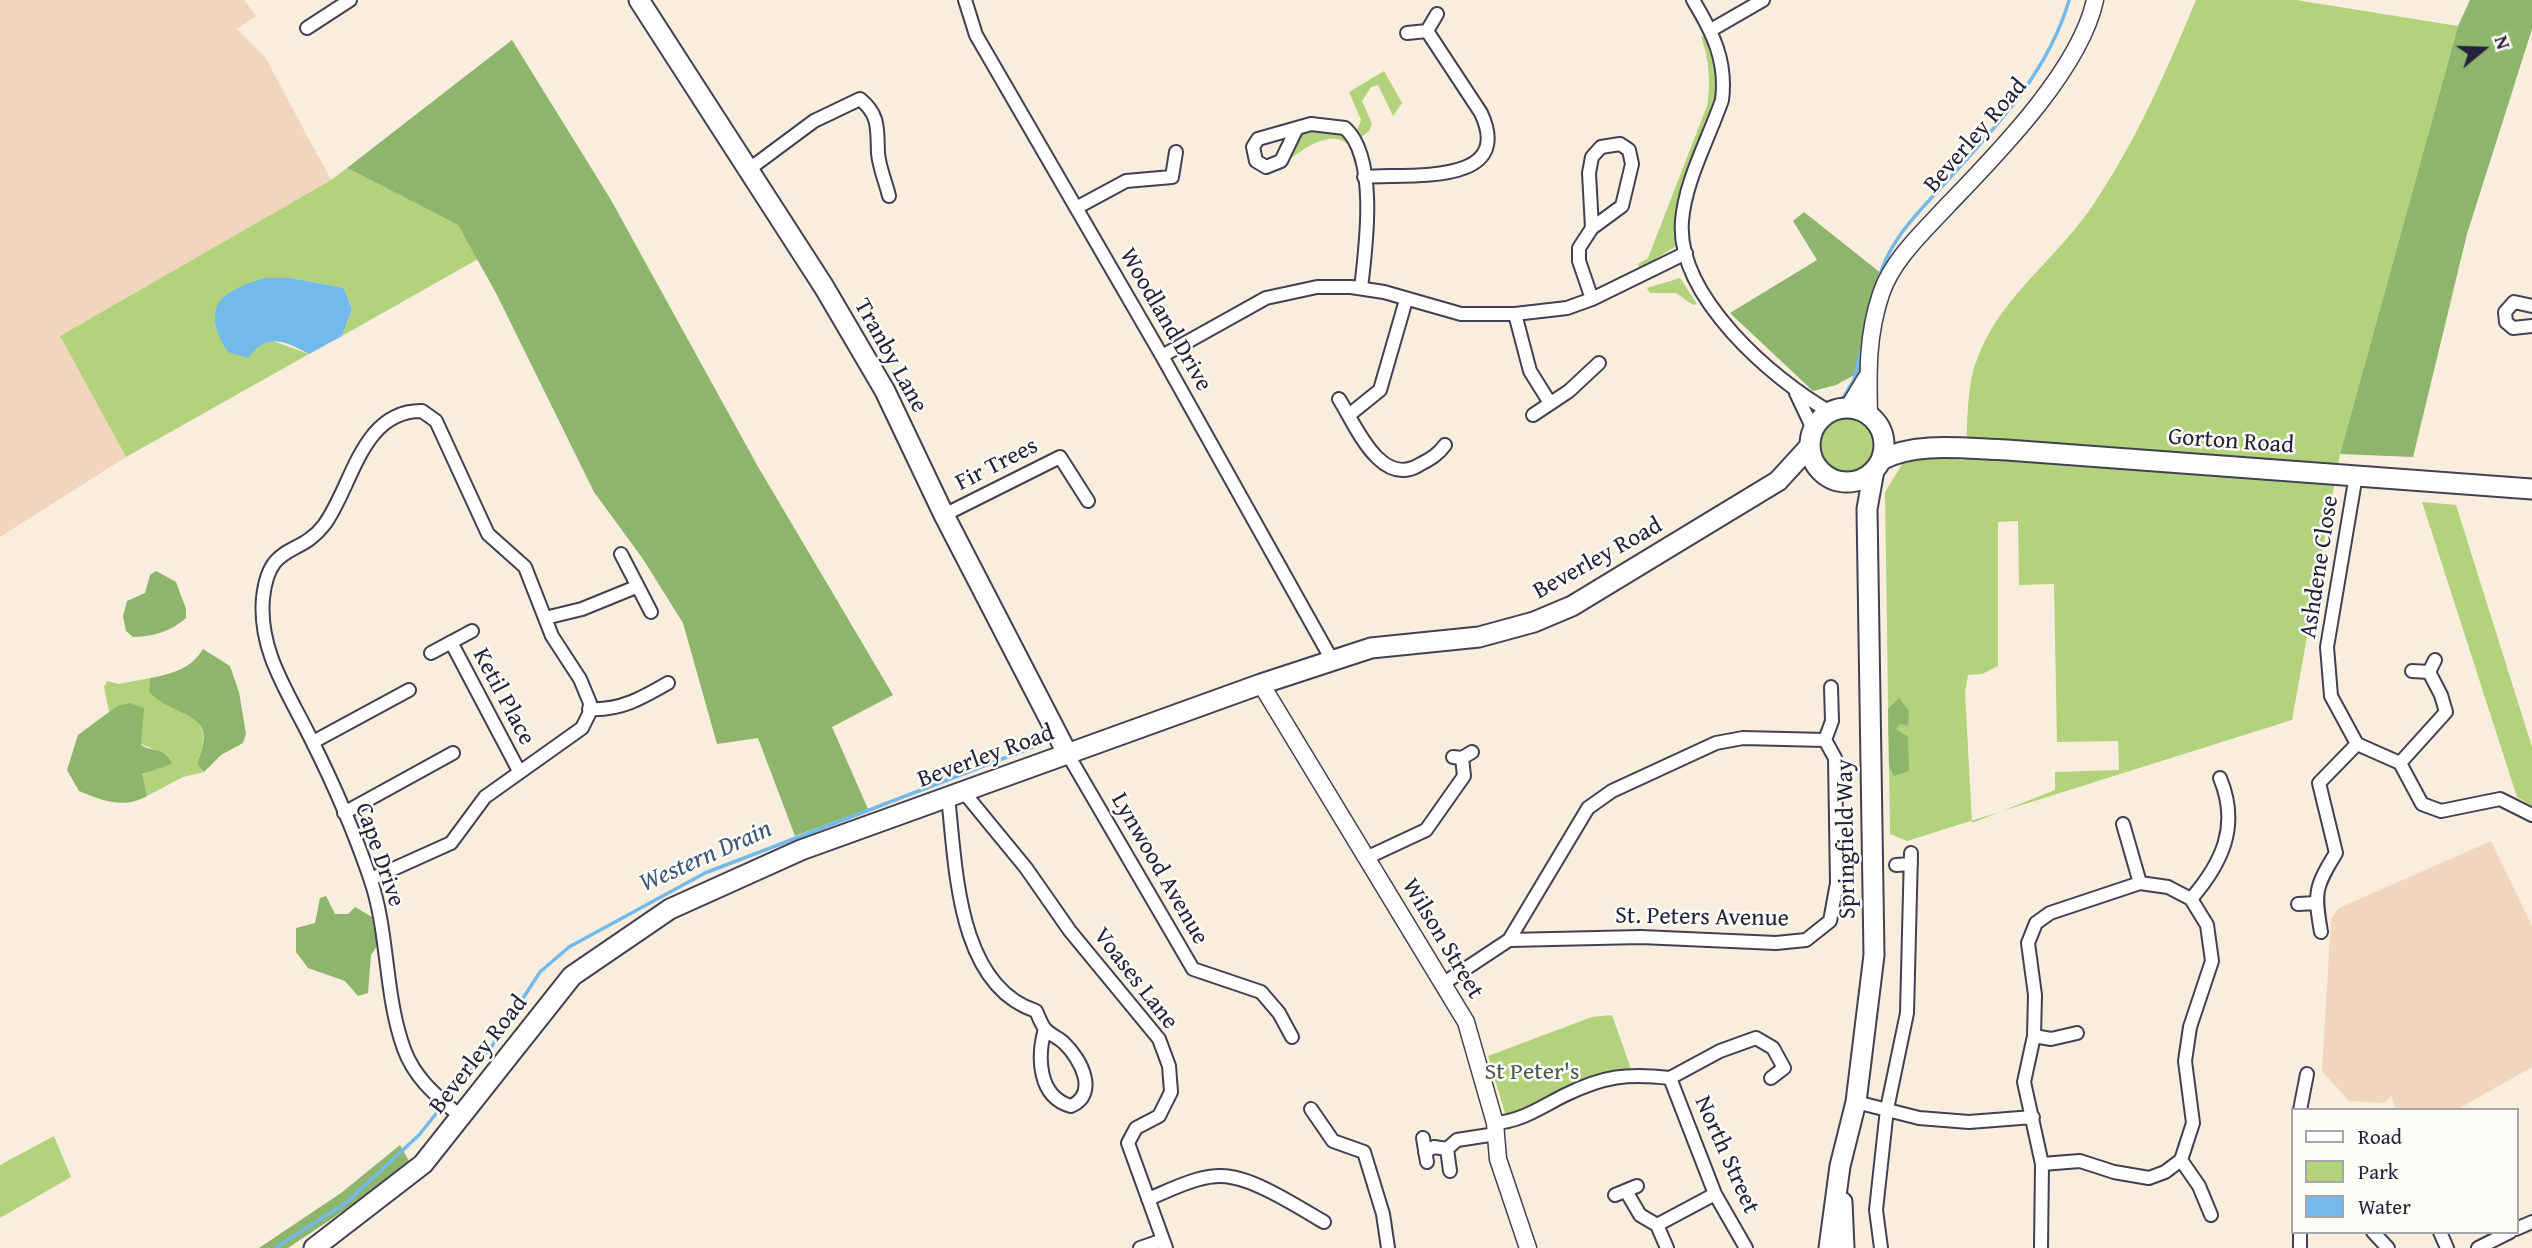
<!DOCTYPE html>
<style>
body{margin:0}
#map{position:relative;width:2532px;height:1248px;overflow:hidden;background:#f9eddd;font-family:"Gentium Book Plus",serif}
canvas{display:block}
.legend{position:absolute;left:2291px;top:1108px;width:228px;height:126px;box-sizing:border-box;background:#fdfcf7;border:2px solid #a5a5ac;margin:0;padding:9px 12px;list-style:none;font-size:21px;color:#22223b}
.legend li{display:flex;align-items:center;gap:14px;height:35px}
.legend b{width:35px;border:2px solid #a5a5ac}
.north{position:absolute;left:2448px;top:14px;width:70px;height:70px;-webkit-text-stroke:5px #fdfcf7;paint-order:stroke;rotate:71deg;font-size:19px;font-weight:700;line-height:28px;text-align:center;color:#22223b}
.north::after{content:'';display:block;margin:auto;width:24px;height:32px;background:#22223b;clip-path:polygon(50% 0,100% 100%,50% 72%,0 100%)}
</style>
<div id="map">
<canvas width="2532" height="1248"></canvas>
<ul class="legend">
<li><b style="height:9px;background:#fff"></b>Road</li>
<li><b style="height:19px;background:#b2d37b"></b>Park</li>
<li><b style="height:19px;background:#73baeb"></b>Water</li>
</ul>
<div class="north">N</div>
</div>
<script>
const g = document.querySelector('canvas').getContext('2d');
g.lineJoin = 'round';
function paint(path, color) {
  g.fillStyle = color;
  g.fill(path, 'evenodd');
}
function strokePath(path, color, width, dash) {
  g.strokeStyle = color;
  g.lineWidth = width;
  g.lineCap = dash ? 'butt' : 'round';
  g.setLineDash(dash || []);
  g.stroke(path);
}
function write(font, color, halo, rows, align = 'center') {
  g.font = font + ' "Gentium Book Plus",serif';
  g.lineWidth = 5;
  g.setLineDash([]);
  g.textBaseline = 'middle';
  g.strokeStyle = halo;
  g.fillStyle = color;
  for (const [text, x, y, turn = 0] of rows) {
    g.save();
    g.translate(x, y);
    g.rotate((+turn || 0) * Math.PI / 180);
    g.textAlign = isNaN(turn) ? turn : align;
    if (halo) g.strokeText(text, 0, 0);
    g.fillText(text, 0, 0);
    g.restore();
  }
}
paint(new Path2D(`
 M0,0H244L256,16L237,29L265,57L331,180L60,336L126,457L0,537Z
 M2491,841L2532,926V1067L2456,1110H2397L2391,1096L2384,1103L2349,1101L2322,1071L2331,919L2339,908Z`), '#f1d5bd');
paint(new Path2D(`
 M2196,0H2296L2458,26L2340,454L2292,720L1907,841L1890,834L1885,492L1908,455L1965,460C1968,432 1966,391 1975,365C1996,300 2053,263 2091,208C2136,142 2165,74 2196,0ZM2018,521L2019,585L2054,584L2057,742L2118,741L2119,770L2055,772V790L1972,823L1965,692L1968,675L1982,674L1998,666V522Z
 M1701,36L1711,37L1721,87L1675,247L1639,269L1638,264L1648,258L1707,106C1711,81 1709,60 1701,36Z
 M1384,71L1402,103L1393,116L1378,85L1371,87L1362,101L1372,124L1369,131L1360,138L1356,133L1361,120L1349,92Z
 M1315,128C1345,133 1350,132 1359,162H1354L1349,145C1330,128 1302,150 1286,162L1301,133Z
 M347,168L458,225L478,259L342,336L352,309L344,288L291,278L260,343L273,341L309,354L126,457L60,336L331,180Z
 M1680,278L1697,304L1693,305L1676,293H1650L1647,288Z
 M1819 446a29 29 0 1 1 58 0a29 29 0 1 1-58 0Z
 M2422,502L2456,505L2532,747V806L2517,797Z
 M150,678L149,692C185,712 217,716 197,764L204,772L183,777L147,796L142,775L160,765L168,755L141,744L142,721L117,706L109,712L104,687L107,681L119,684Z
 M1612,1015L1631,1069L1611,1073L1511,1116L1505,1113L1488,1056L1592,1017Z
 M54,1136L71,1177L0,1218V1165Z`), '#b2d37b');
paint(new Path2D(`
 M2470,0H2532V29L2467,234L2413,457L2340,454L2458,26Z
 M512,40L611,200L757,465L893,695L832,727L868,809L795,836L758,738L717,744L683,623L643,559L594,492L496,293L458,225L347,168Z
 M1804,212L1882,274L1874,287L1860,372L1836,385L1813,391L1730,313L1817,260L1793,221Z
 M156,571L176,582L186,609V618C172,631 152,637 133,637L126,631L123,616L127,601L145,593L150,575Z
 M203,649L230,666L239,692L246,734L243,743L221,755L204,772L197,764C220,709 179,721 149,692L150,678C172,674 191,669 203,649Z
 M1899,698L1909,711L1908,726L1900,724L1896,729L1908,737L1909,771L1894,776L1889,766L1888,709Z
 M130,703L144,708L141,745C153,753 165,746 172,764L142,774L147,796C124,809 103,801 79,791L67,770L78,735L117,706Z
 M326,896L335,914H348L355,907L372,917L377,946L371,955L368,993L358,996L345,981L308,968L296,952V928L315,923L320,898Z
 M400,1145L409,1161L354,1204L288,1248H259L341,1193Z`), '#8db56b');
paint(new Path2D(`
 M265,278H291L344,288L352,309L342,336L309,354C282,340 268,333 248,358L228,352C199,306 221,291 265,278Z`), '#73baeb');
strokePath(new Path2D(`
 M1878,282C1888,240 1919,212 1947,181C1995,128 2049,71 2069,0
 M1843,398L1854,380L1862,347
 M451,1095L492,1046L540,972L569,947L705,873L1041,744
 M275,1248L346,1203L419,1135L439,1110`), '#73baeb', 3.5);
const minor = new Path2D(`
 M965,0L976,35L1162,356L1332,660
 M1693,0C1713,33 1727,61 1722,100C1709,138 1685,181 1682,221C1676,296 1772,379 1830,412
 M307,28L350,0
 M1711,30L1763,0
 M1407,33L1427,31L1437,14
 M1297,128L1281,161L1266,167L1256,161L1253,147L1258,139L1311,124L1345,128C1378,158 1366,246 1361,288
 M748,170L814,121L860,99C880,115 877,130 878,153C879,167 886,183 889,196
 M1364,177C1405,173 1516,188 1481,113L1427,31
 M1076,208L1126,181L1172,177L1176,152
 M1592,228L1622,206L1632,164L1629,150L1620,144L1601,147L1592,157L1589,173L1592,228L1579,248V261L1592,299
 M2532,306L2514,302L2505,312L2506,322L2513,328L2532,326
 M1515,314L1530,371L1550,403
 M1162,356L1266,298L1317,287H1351L1384,292L1461,314H1515L1567,308L1592,299L1686,253
 M1796,393L1813,429
 M1339,399C1355,424 1380,488 1419,465C1430,459 1438,455 1445,445
 M1349,415L1380,390L1406,300
 M1533,415L1569,391L1599,363
 M2356,475L2327,647L2331,696L2357,744L2400,763L2422,804L2441,811L2500,799L2532,815
 M944,515L1060,457L1088,501
 M621,554L651,612
 M545,618L582,609L636,587
 M451,642L519,771
 M431,653L472,631
 M2412,671L2429,672L2435,660
 M589,709C620,711 642,698 668,683
 M313,742L409,690
 M1067,753L1193,969L1261,992L1279,1013L1292,1037
 M1453,757L1462,758L1472,752
 M2400,763L2446,712L2441,695L2429,672
 M962,790L1026,868L1070,931L1159,1039L1169,1066L1171,1092L1159,1116L1136,1128L1128,1143L1166,1248
 M948,797C956,864 956,985 1036,1011C1039,1017 1041,1025 1046,1030C1051,1035 1059,1038 1064,1043C1081,1059 1099,1094 1071,1106C1038,1097 1037,1057 1045,1029
 M344,813L453,753
 M2123,824L2140,883
 M1366,858L1426,830L1464,776L1462,758
 M1896,865L1911,864
 M371,879L451,843L485,797L582,728L589,714L590,703L580,679L552,636L525,567L488,534L436,421L422,411C361,410 352,488 324,525C299,558 269,541 263,598C258,652 290,695 312,741C334,785 354,831 370,878C389,932 384,994 404,1049C415,1079 437,1096 461,1117
 M2191,899C2222,863 2240,826 2220,778
 M2298,904L2316,903
 M2321,932C2314,892 2315,887 2336,853L2319,783L2357,744
 M1509,940L1641,937L1776,943L1806,940L1830,921L1837,883L1835,758L1825,740
 M1444,983L1509,940L1588,808L1612,791L1716,743L1743,738L1825,740L1832,721L1831,687
 M2034,1036L2051,1039L2077,1033
 M1670,1078L1715,1194L1746,1248
 M1670,1078L1720,1051L1756,1038L1773,1048L1784,1068L1771,1078
 M1856,1102L1919,1118L1969,1122L2033,1117
 M1311,1109L1333,1141L1364,1152L1383,1214L1388,1248
 M2300,1110L2307,1074
 M1495,1123C1522,1121 1541,1107 1565,1095C1604,1076 1627,1073 1670,1078
 M1423,1138L1427,1162
 M1447,1149L1450,1171
 M1425,1152L1434,1147L1447,1149L1457,1140L1496,1134
 M2181,1160L2199,1186L2211,1215
 M1626,1191L1640,1215L1657,1225L1715,1194
 M1615,1195L1637,1186
 M1148,1199C1173,1189 1203,1172 1231,1177C1258,1181 1300,1208 1324,1222
 M1657,1225L1667,1248
 M2516,1229L2532,1222
 M2373,1232L2388,1248
 M2440,1232L2447,1248
 M1140,1248L1163,1240
 M1881,1248L1876,1210L1887,1109L1907,1013L1911,853
 M2041,1248L2042,1164L2024,1082L2034,1036L2035,995L2028,943L2036,923L2050,913L2140,883L2168,887L2191,899L2207,925L2212,961L2190,1027L2185,1061L2193,1123L2181,1160L2165,1172L2149,1178L2114,1172L2080,1161L2042,1164
 M2300,1248V1232
 M2478,1248L2510,1232`);
const tertiary = new Path2D(`
 M1848,408L1866,378
 M1869,415C1868,373 1867,335 1881,294C1892,260 1924,231 1948,205C1997,154 2080,70 2095,0
 M1261,684L1466,1022L1495,1123L1498,1159L1528,1248`);
const secondary = new Path2D(`
 M639,0L824,287L885,391L944,515L1067,753
 M1810 445a37 37 0 1 1 74 0a37 37 0 1 1-74 0Z
 M1881,460C1917,441 1966,449 2007,450L2532,489
 M1842,1202L1844,1248
 M314,1248L423,1164L572,976L670,909L801,850L1261,684L1371,648L1479,637L1534,622L1572,606L1778,481L1810,446
 M1829,1248L1840,1166L1856,1102L1874,955L1867,509L1874,470`);
strokePath(minor, '#424053', 16);
strokePath(tertiary, '#424053', 19);
strokePath(secondary, '#424053', 23);
strokePath(minor, '#fff', 12);
strokePath(tertiary, '#fff', 16);
strokePath(secondary, '#fff', 19);
write('24px', '#22223b', '#fdfcf7', [
 ["Beverley Road",1976,136,-49],
 ["Woodland Drive",1165,320,60],
 ["Tranby Lane",890,356,61],
 ["Gorton Road",2231,442,4],
 ["Fir Trees",997,465,-27],
 ["Beverley Road",1598,559,-29],
 ["Ashdene Close",2320,567,-81],
 ["Ketil Place",503,697,62],
 ["Beverley Road",986,757,-20],
 ["Springfield Way",1847,839,-91],
 ["Cape Drive",379,855,71],
 ["Lynwood Avenue",1159,869,60],
 ["St. Peters Avenue",1702,918,1],
 ["Wilson Street",1442,939,59],
 ["Voases Lane",1135,979,52],
 ["Beverley Road",479,1055,-52],
 ["North Street",1726,1155,66]
]);
write('24px', '#4d574e', '#fdfcf7', [
 ["St Peter's",1532,1073]
]);
write('italic 26px', '#3e5779', '#fdfcf7', [
 ["Western Drain",706,857,-24]
]);
</script>
